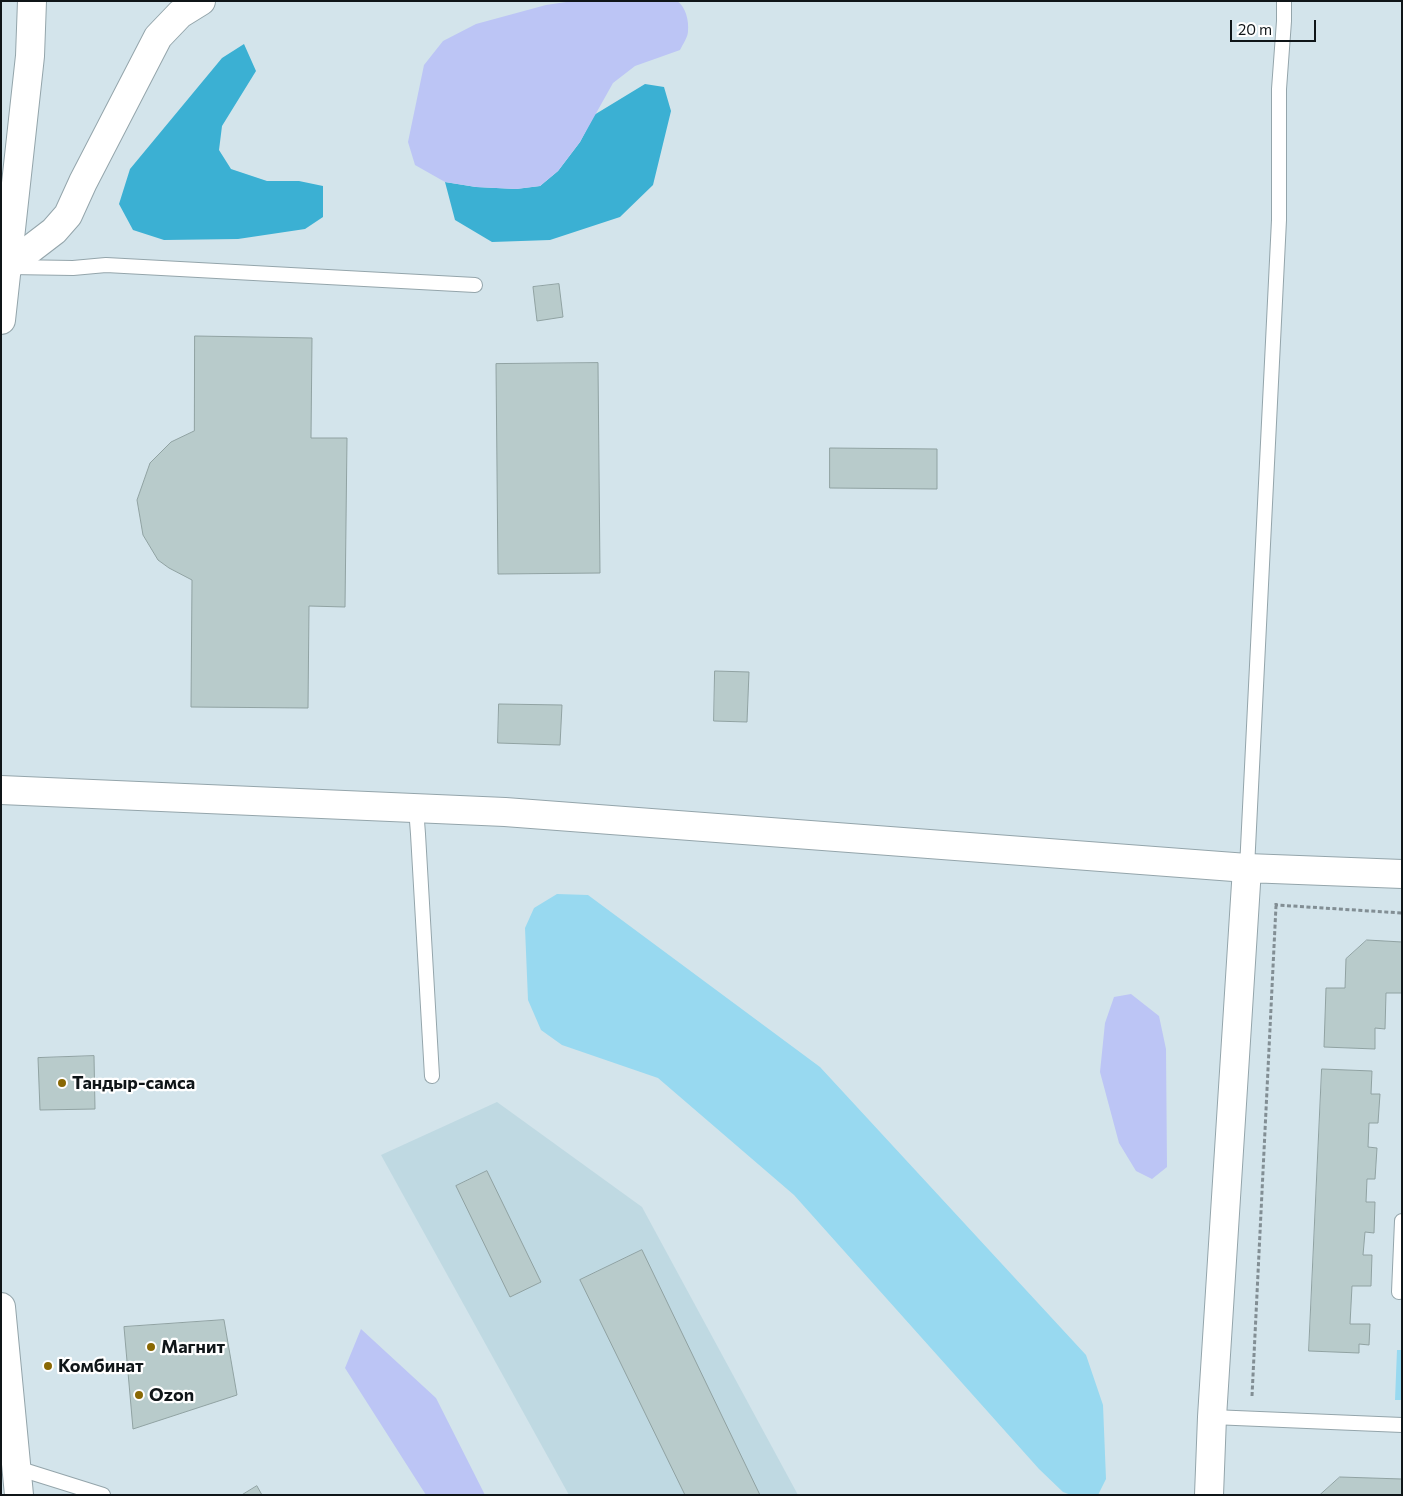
<!DOCTYPE html>
<meta charset="utf-8">
<style>
body{margin:0}
#map{position:relative;width:1403px;height:1496px;overflow:hidden;background:#d3e4eb;font-family:Commissioner,sans-serif}
canvas{display:block}
.frame{position:absolute;inset:0;border:2px solid #0f1518;pointer-events:none}
.scale{position:absolute;left:1230px;top:20px;width:86px;height:22px;box-sizing:border-box;border:2px solid #0f1518;border-top:0;padding-left:6px;font-size:15px;line-height:18px;white-space:nowrap;color:#0f1518;-webkit-text-stroke:4px #fff;paint-order:stroke}
</style>
<div id="map">
<canvas width="1403" height="1496"></canvas>
<div class="frame"></div>
<div class="scale">20 m</div>
</div>
<script>
const g = document.querySelector('canvas').getContext('2d');
g.lineJoin = 'round';
function paint(path, color) {
  g.fillStyle = color;
  g.fill(path, 'evenodd');
}
function strokePath(path, color, width, dash) {
  g.strokeStyle = color;
  g.lineWidth = width;
  g.lineCap = dash ? 'butt' : 'round';
  g.setLineDash(dash || []);
  g.stroke(path);
}
function write(font, color, halo, rows, align = 'center') {
  g.font = font + ' Commissioner,sans-serif';
  g.lineWidth = 4.5;
  g.setLineDash([]);
  g.textBaseline = 'middle';
  g.strokeStyle = halo;
  g.fillStyle = color;
  for (const [text, x, y, turn = 0] of rows) {
    g.save();
    g.translate(x, y);
    g.rotate((+turn || 0) * Math.PI / 180);
    g.textAlign = isNaN(turn) ? turn : align;
    if (halo) g.strokeText(text, 0, 0);
    g.fillText(text, 0, 0);
    g.restore();
  }
}
paint(new Path2D(`
 M497,1102L642,1207L798,1495H569L381,1155Z`), '#bfd9e2');
paint(new Path2D(`
 M557,894L588,895L820,1067L1086,1355L1103,1405L1106,1479L1098,1495H1071L1063,1492L1039,1469L794,1195L658,1078L562,1045L541,1030L528,1000L525,928L534,908Z
 M1397,1350H1402V1400H1395Z`), '#98d9f0');
paint(new Path2D(`
 M244,44L256,71L222,126L219,150L231,169L267,181H299L323,186V217L305,229L238,239L164,240L133,230L119,204L130,169L222,58Z
 M645,84L664,87L671,111L653,185L620,217L550,240L492,242L455,220L445,182L476,187L516,189L540,186L558,171L580,142L594,115Z`), '#3bb0d3');
paint(new Path2D(`
 M573,1H677C686,7 689,21 688,31C688,37 683,44 680,50L635,66L613,83L580,142L558,171L540,186L516,189L476,187L445,182L415,165L408,142L424,65L443,41L476,24L546,5Z
 M1131,994L1159,1016L1166,1049L1167,1167L1152,1179L1136,1171L1119,1143L1100,1072L1105,1023L1114,997Z
 M361,1329L436,1398L485,1495H426L345,1368Z`), '#bcc5f5');
const building = new Path2D(`
 M559,284L563,317L537,321L533,287Z
 M195,336L312,338L311,438H347L345,607L309,606L308,708L191,707L192,580L169,568L158,560L143,535L137,500L150,463L171,442L194,431Z
 M598,363L600,573L498,574L496,364Z
 M830,448L937,449V489L830,488Z
 M715,671L749,672L747,722L714,721Z
 M499,704L562,705L560,745L498,743Z
 M1367,940L1402,942V993H1386L1385,1029L1375,1028V1049L1324,1047L1326,988H1345L1346,959Z
 M94,1056L95,1109L40,1110L38,1058Z
 M1322,1069L1372,1071L1371,1094H1380L1378,1123H1369L1368,1147L1377,1148L1375,1179H1367L1366,1202H1375L1374,1233L1365,1232L1363,1255H1372L1371,1286H1352L1350,1324H1370L1369,1345L1359,1344V1353L1309,1351Z
 M487,1171L541,1282L510,1297L456,1186Z
 M642,1250L760,1495H685L580,1280Z
 M224,1320L237,1395L133,1429L124,1327Z
 M1340,1477L1402,1479V1495H1320Z
 M257,1486L262,1495H242Z`);
paint(building, '#b8cbcb');
strokePath(building, '#90a2a2', 1);
const lane = new Path2D(`
 M10,267L73,268L106,265L475,285
 M416,808L418,834L432,1076
 M1247,868L1279,220V89L1284,21V1
 M1399,1292L1402,1221
 M1212,1417L1402,1425
 M17,1468L103,1495`);
const street = new Path2D(`
 M7,267L54,231L68,215L83,182L158,37L180,14L201,1
 M1,790L505,812L1247,868L1402,874
 M1209,1495L1212,1417L1247,868`);
const secondary = new Path2D(`
 M1,320L30,56L32,1
 M1,1307L19,1495`);
strokePath(lane, '#94a5ab', 16);
strokePath(street, '#94a5ab', 30);
strokePath(secondary, '#94a5ab', 30);
strokePath(new Path2D(`
 M1276,903V905L1402,913
 M1252,1396L1276,906`), '#828e94', 3, [4, 2.5]);
strokePath(lane, '#fff', 14);
strokePath(street, '#fff', 28);
strokePath(secondary, '#fff', 28);
for (const [x, y, r, color] of [
 [62,1083,5,"#896804"],
 [151,1347,5,"#896804"],
 [48,1366,5,"#896804"],
 [139,1395,5,"#896804"]
]) {
  const dot = new Path2D();
  dot.arc(x, y, r, 0, 2 * Math.PI);
  g.fillStyle = color;
  g.fill(dot);
  strokePath(dot, '#fff', 2);
}
write('bold 18px', '#0f1518', '#fff', [
 ["Тандыр-самса",72,1083],
 ["Магнит",161,1347],
 ["Комбинат",58,1366],
 ["Ozon",149,1395]
], 'left');
</script>
